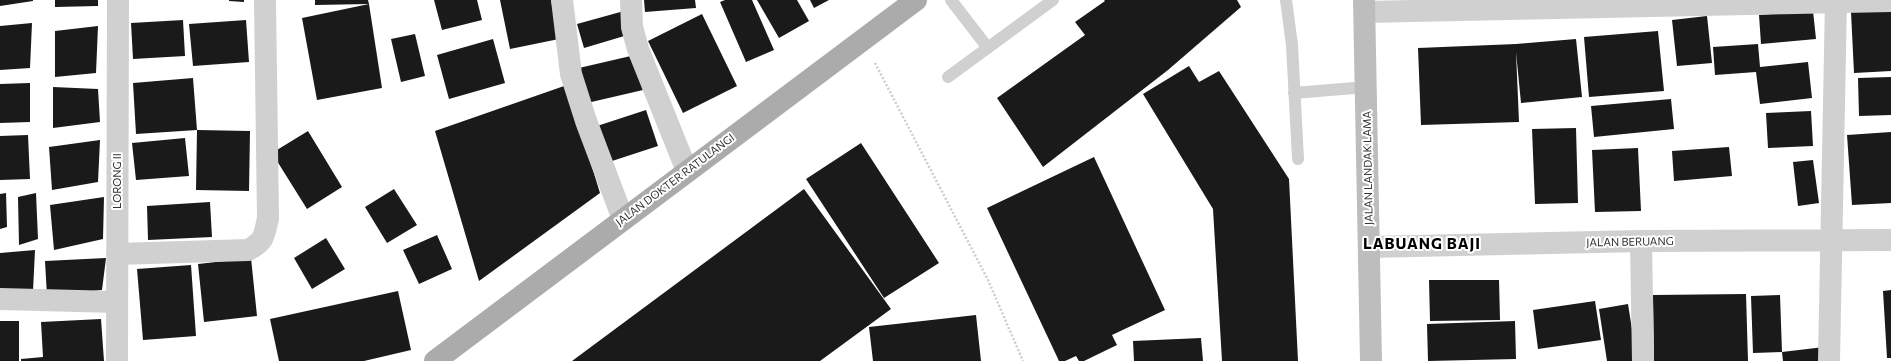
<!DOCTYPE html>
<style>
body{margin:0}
canvas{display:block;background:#fff}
</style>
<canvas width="1891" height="361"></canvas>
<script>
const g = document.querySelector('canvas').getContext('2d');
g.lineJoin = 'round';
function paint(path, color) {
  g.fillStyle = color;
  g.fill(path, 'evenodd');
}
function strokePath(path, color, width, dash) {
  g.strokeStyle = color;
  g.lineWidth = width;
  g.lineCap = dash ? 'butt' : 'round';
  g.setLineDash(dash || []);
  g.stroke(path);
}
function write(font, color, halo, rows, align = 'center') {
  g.font = font + ' Commissioner,sans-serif';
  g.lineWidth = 4;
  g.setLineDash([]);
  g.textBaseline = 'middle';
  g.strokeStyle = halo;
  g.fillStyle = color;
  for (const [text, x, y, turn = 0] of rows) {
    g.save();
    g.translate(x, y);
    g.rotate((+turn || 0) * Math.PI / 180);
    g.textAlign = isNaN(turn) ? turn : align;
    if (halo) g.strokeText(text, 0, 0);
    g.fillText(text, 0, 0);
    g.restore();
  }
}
paint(new Path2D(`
 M0,0H33V1L0,6Z
 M55,0H98V6L55,7Z
 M229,0H244V2L229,1Z
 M315,0H368L369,4L315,5Z
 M434,0H477L482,20L442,30Z
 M500,0H551L559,39L510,49Z
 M644,0H695L696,8L645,12Z
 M725,0H752L774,50L746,62L720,2Z
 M757,0H797L809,21L779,38Z
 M810,0H829L814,8Z
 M1104,0H1237L1241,7L1168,70L1043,167L997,98L1085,35L1075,22L1105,1Z
 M369,4L382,88L317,100L302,18Z
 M1891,10V71L1854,73L1851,12Z
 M624,11L631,34L584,48L577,24Z
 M1813,11L1816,39L1761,44L1759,15Z
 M702,14L737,86L683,113L648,41Z
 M1707,16L1712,63L1677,66L1672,20Z
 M183,20L185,56L133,59L131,23Z
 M246,20L249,62L193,66L189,24Z
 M32,23L30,68L0,70V26Z
 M98,26L96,73L55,77V31Z
 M1658,31L1664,91L1589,97L1584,37Z
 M415,34L425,76L401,82L391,39Z
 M493,39L505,83L449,99L437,55Z
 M1576,39L1582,97L1521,103L1516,52L1519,122L1421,125L1418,48L1516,44Z
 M1758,44L1760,67L1808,62L1812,98L1760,104L1756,72L1715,75L1713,47Z
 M635,55L643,90L587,103L579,68Z
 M1189,66L1199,82L1219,71L1289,179L1298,361H1222L1213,209L1143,94Z
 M1891,77V115L1859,116L1858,78Z
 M193,78L197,130L136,134L133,83Z
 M30,83V122L0,123V84Z
 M567,85L600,193L479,281L435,131Z
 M53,87L98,89L100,122L53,128Z
 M1671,99L1674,129L1594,137L1591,106Z
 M646,110L658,146L606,163L594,127Z
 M1811,111L1813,146L1768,148L1766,113Z
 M1576,128L1578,203L1535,204L1532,129Z
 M197,130L250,131L249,191L196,190Z
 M308,131L342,187L307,209L272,153Z
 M1891,132V203L1852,205L1847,135Z
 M28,135L30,179L0,180V136Z
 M185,138L189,176L136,180L132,143Z
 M100,140L98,182L52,190L49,147Z
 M861,143L939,263L884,298L806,179Z
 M1729,147L1732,176L1674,181L1672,151Z
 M1638,148L1641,211L1595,212L1592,150Z
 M1094,157L1165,310L1112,335L1117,345L1084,361H1079L1076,356L1065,361H1059L987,208Z
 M1813,160L1819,203L1798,206L1793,162Z
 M394,189L417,225L387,243L365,207Z
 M804,189L891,309L820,361H572Z
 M6,193L7,227L0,229V194Z
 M36,193L38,239L19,245L18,197Z
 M104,197L103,239L54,250L50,205Z
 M210,202L212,237L148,240L147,206Z
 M437,235L452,269L419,284L403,250Z
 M326,238L345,269L312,289L294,258Z
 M35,250L33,291L0,295V253Z
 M106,258L102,290L47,296L45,261Z
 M251,258L257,316L204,322L198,264Z
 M191,265L196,336L143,340L137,269Z
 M1429,280H1499L1500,320L1430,321Z
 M1891,290V358H1887L1883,291Z
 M398,291L411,350L364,361H279L270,319Z
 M1746,294L1748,361H1654L1653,295Z
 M1780,295L1782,352L1824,347L1826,361H1783L1782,352L1753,353L1751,296Z
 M1595,301L1601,340L1538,349L1533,310Z
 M1628,304L1637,361H1607L1599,309Z
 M976,315L981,361H873L869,327Z
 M101,319L104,361H21V359L43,357L41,322Z
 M0,321H19V361H0Z
 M1515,321L1516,359L1428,361L1427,324Z
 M1201,338L1203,361H1134L1133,341Z`), '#1a1a1a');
strokePath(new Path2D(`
 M875,63L988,280L1023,361`), '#cdcdcd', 2.5, [2, 2]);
strokePath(new Path2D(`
 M951,0L988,48
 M1286,0L1292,45L1298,159
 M948,77L1053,0
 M1294,93L1366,87`), '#d0d0d0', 12);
strokePath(new Path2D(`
 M562,0L571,74L586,121L623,219
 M631,0L632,27L638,49L687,171
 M1365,12L1891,1
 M1641,241L1643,361
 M1369,247L1641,241L1891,240
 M117,254L248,250C265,241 264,236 268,218L265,0
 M0,299L117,302
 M117,361L118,0
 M1829,361L1836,0`), '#d0d0d0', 22);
strokePath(new Path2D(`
 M1364,0L1371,361`), '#bdbdbd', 22);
strokePath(new Path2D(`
 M435,361L916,0`), '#ababab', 22);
write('11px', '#333', '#fff', [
 ["JALAN LANDAK LAMA",1368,168,-91],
 ["JALAN DOKTER RATULANGI",675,180,-37],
 ["LORONG II",117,181,-90],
 ["JALAN BERUANG",1630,242,-1]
]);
g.letterSpacing = '1px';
write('bold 15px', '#000', '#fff', [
 ["LABUANG BAJI",1422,244]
]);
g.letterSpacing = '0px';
</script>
